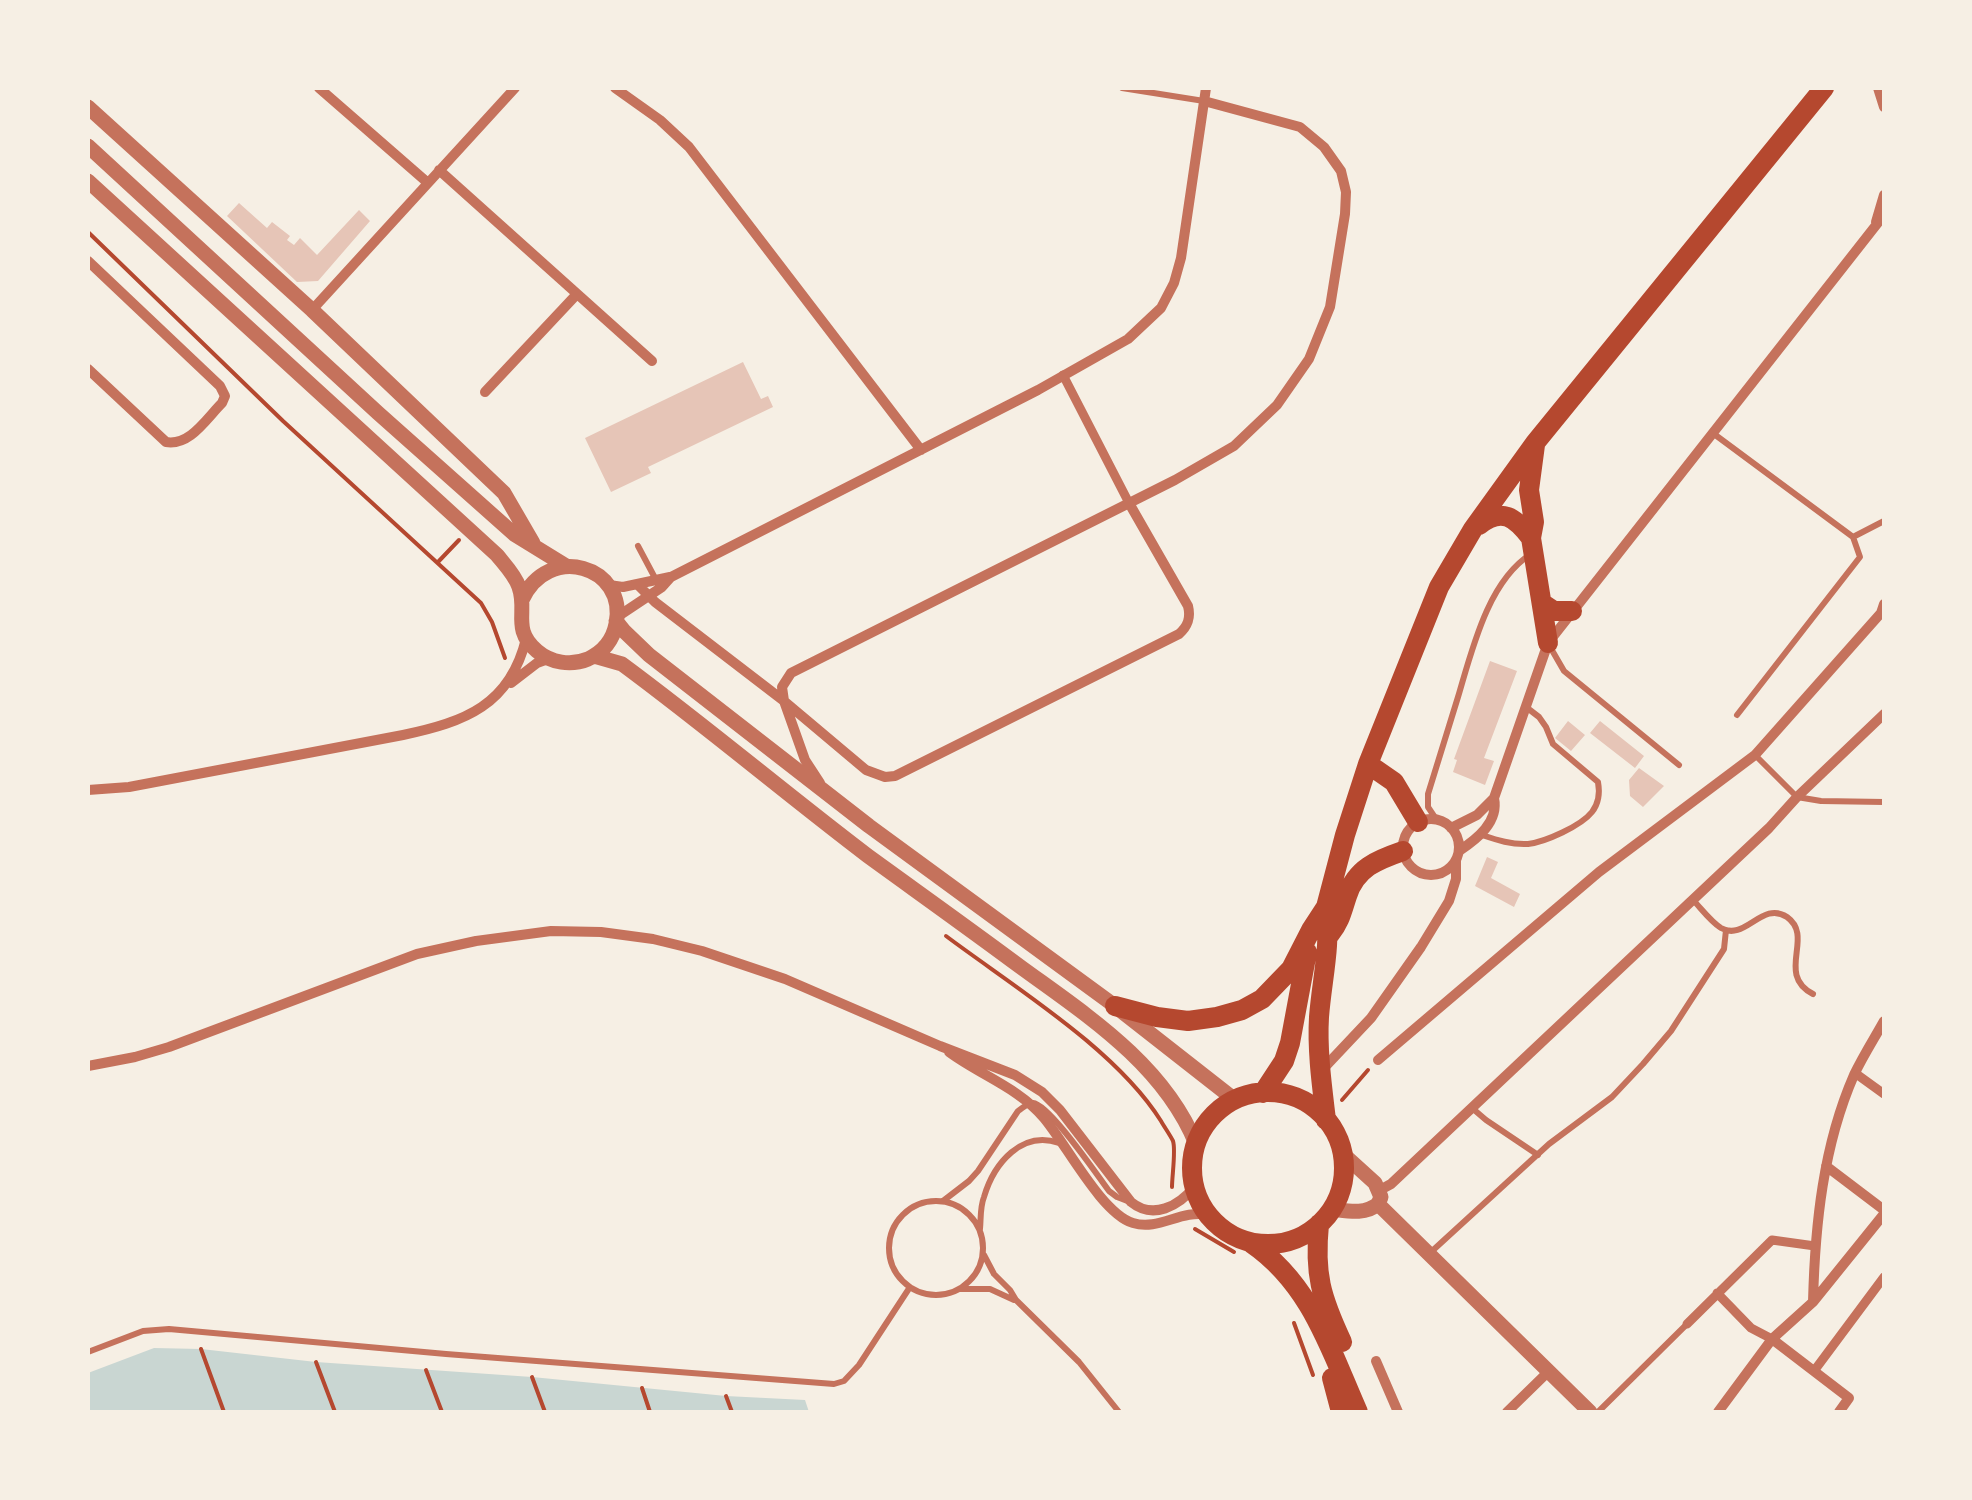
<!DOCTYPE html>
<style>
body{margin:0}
#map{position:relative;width:1972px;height:1500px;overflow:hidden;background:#f6efe4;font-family:Quicksand,sans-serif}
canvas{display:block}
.frame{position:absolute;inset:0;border:90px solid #f6efe4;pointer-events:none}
</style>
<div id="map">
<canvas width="1972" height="1500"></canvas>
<div class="frame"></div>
</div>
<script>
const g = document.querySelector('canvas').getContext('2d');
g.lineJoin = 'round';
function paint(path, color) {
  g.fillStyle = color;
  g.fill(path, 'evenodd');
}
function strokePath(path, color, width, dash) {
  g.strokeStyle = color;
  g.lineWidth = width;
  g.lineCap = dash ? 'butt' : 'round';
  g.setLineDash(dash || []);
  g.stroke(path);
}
paint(new Path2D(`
 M154,1348L201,1349L316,1362L532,1377L726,1396L805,1400L809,1412H88V1373Z`), '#c9d6d2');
paint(new Path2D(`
 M239,203L267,228L272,222L290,236L287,240L294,245L300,238L317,255L359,210L370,221L318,281L297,282L227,216Z
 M743,362L761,399L768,396L773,407L648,467L651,473L611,492L585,438Z
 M1490,661L1517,671L1484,758L1494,761L1485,785L1453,772L1457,760L1454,759Z
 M1568,721L1585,735L1571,751L1555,738Z
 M1600,721L1644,756L1635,768L1590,733Z
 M1639,768L1664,786L1643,807L1630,796L1629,780Z
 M1487,857L1498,862L1491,878L1520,894L1514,907L1475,886Z`), '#e6c5b7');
strokePath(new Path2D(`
 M88,232L283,421L481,603L492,622L505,658
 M438,562L459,540
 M946,936C1014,987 1116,1049 1161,1121C1165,1128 1170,1135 1173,1141C1176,1150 1172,1176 1172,1187
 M1342,1100L1368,1070
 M1195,1229L1234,1252
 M1294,1323L1313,1375
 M201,1349L224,1412
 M316,1362L335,1412
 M426,1370L442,1412
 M532,1377L545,1412
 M642,1388L650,1412
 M726,1396L732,1412`), '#b5482f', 4);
strokePath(new Path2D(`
 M1122,88L1204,101
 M1714,434L1853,537L1884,521
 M638,546L655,578
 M1549,645L1564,671L1679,765
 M1737,715L1860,557L1853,537
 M1755,755L1797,797L1821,801L1884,802
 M1436,819L1428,807V794C1438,762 1448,729 1458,697C1472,650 1488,581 1531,554
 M1482,835C1497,840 1512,845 1528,844C1545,842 1581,826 1592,812C1599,803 1600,793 1598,782L1553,744L1546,727L1539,717L1526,707
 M1692,899C1701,908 1710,921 1721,928C1745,942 1762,900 1787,917C1815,937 1775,974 1813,994
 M1472,1108L1486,1120L1538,1155
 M889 1248a47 47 0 1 1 94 0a47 47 0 1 1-94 0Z
 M943,1201L969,1181L978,1171L1018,1111C1023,1108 1027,1103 1033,1103C1049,1104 1097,1175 1109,1191L1117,1197L1130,1202
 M980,1229C981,1218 980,1207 984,1197C994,1163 1022,1130 1059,1143
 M1431,1252L1549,1144L1612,1097L1643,1064L1671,1031L1724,949L1726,930
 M984,1255L994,1274L1010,1290L1016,1300L1079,1362L1119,1412
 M960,1289H990L1014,1300
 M88,1352L143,1331L169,1329L446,1354L834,1384L844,1381L859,1365L910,1287
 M1598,1412L1687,1324`), '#c5725c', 6);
strokePath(new Path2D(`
 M1063,375L1129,503
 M1855,1073L1884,1094
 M1717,1293L1751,1328L1772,1339
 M1687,1324L1772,1240L1815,1246
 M1814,1371L1884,1277`), '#c5725c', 9);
strokePath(new Path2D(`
 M319,88L428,183
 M615,88L660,120L689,147L921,450
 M1878,88L1884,107
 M439,170L652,361
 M1876,222L1884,195
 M88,261L220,386L225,396L222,403C206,419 190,446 166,442L88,369
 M312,310L515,88
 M485,392L577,294
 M609,585L623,587L670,577
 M638,585L655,602L784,701L866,770L885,777L895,776L1179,634C1188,626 1191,618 1188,606L1129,503
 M617,617L662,587L671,577L1038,390L1128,339L1161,308L1174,283L1181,258L1206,88
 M511,683L537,663L548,659
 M820,783L805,760L784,701L782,687L791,673L1175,480L1234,446L1277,405L1309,359L1330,307L1345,214L1346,192L1341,171L1324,147L1300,127L1204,101
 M88,790L129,787L403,735C465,722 510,705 526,639
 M1403 847a28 28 0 1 1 56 0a28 28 0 1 1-56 0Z
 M1451,828L1477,815L1494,798
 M1459,851C1477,839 1499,822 1494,798L1548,643L1884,215
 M949,1052C980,1075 1019,1088 1044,1118C1066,1144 1102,1214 1133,1223C1159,1231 1181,1209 1208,1215
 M1378,1060L1599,872L1755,755L1881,613L1884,604
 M88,1066L135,1057L169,1047L417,954L476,941L551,931L601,932L653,939L702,951L785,979L940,1046L1015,1075L1042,1092L1060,1110L1131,1202C1153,1220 1179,1206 1194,1187
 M1322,1070L1371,1018L1421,947L1449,901L1456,879V860
 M1826,1166L1884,1210
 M1380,1190L1391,1184L1769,828L1797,797L1884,714
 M1813,1302C1815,1225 1823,1146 1854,1075C1863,1056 1874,1039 1884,1021
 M1772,1339L1849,1398L1839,1412
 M1376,1361L1398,1412
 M1507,1412L1548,1372
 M1718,1412L1772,1339L1813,1302L1884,1214`), '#c5725c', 10);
strokePath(new Path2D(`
 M88,107L312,310L504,493L533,543
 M88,146L378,413L514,534L566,566
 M88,181L497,555C505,565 515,575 519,587C528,611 511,629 537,651C551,663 571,666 588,659C603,652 613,640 616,624C628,566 548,542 522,600
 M616,621L624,631L649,655L869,826L1115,1006L1235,1100
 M594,656L622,664C706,726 785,793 868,856C919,893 971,930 1022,968C1088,1016 1164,1065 1196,1144
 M1343,1154L1375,1183L1381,1197L1378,1204
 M1378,1204L1590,1412
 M1332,1209C1348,1211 1365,1215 1378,1204`), '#c5725c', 15);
strokePath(new Path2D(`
 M1535,445L1529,490L1534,522L1531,538L1548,643
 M1479,525C1502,507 1515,517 1531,538
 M1542,603L1554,611H1572
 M1368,764L1394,782L1418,822
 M1326,907C1331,947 1322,978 1319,1017C1317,1051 1322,1086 1326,1120
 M1330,934C1340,922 1342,911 1347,896C1356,868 1377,860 1403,851
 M1115,1006L1157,1017L1188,1021L1217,1017L1242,1010L1262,999L1291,969L1311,930L1326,907L1345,835L1368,764L1439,587L1473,529L1535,443L1824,88
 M1192 1168a76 76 0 1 1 152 0a76 76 0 1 1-152 0Z
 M1263,1093L1284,1061L1290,1043L1307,952
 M1319,1224C1314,1274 1321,1297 1342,1342
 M1251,1243C1311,1284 1330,1349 1358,1412
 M1332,1378L1341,1412`), '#b5482f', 20);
</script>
